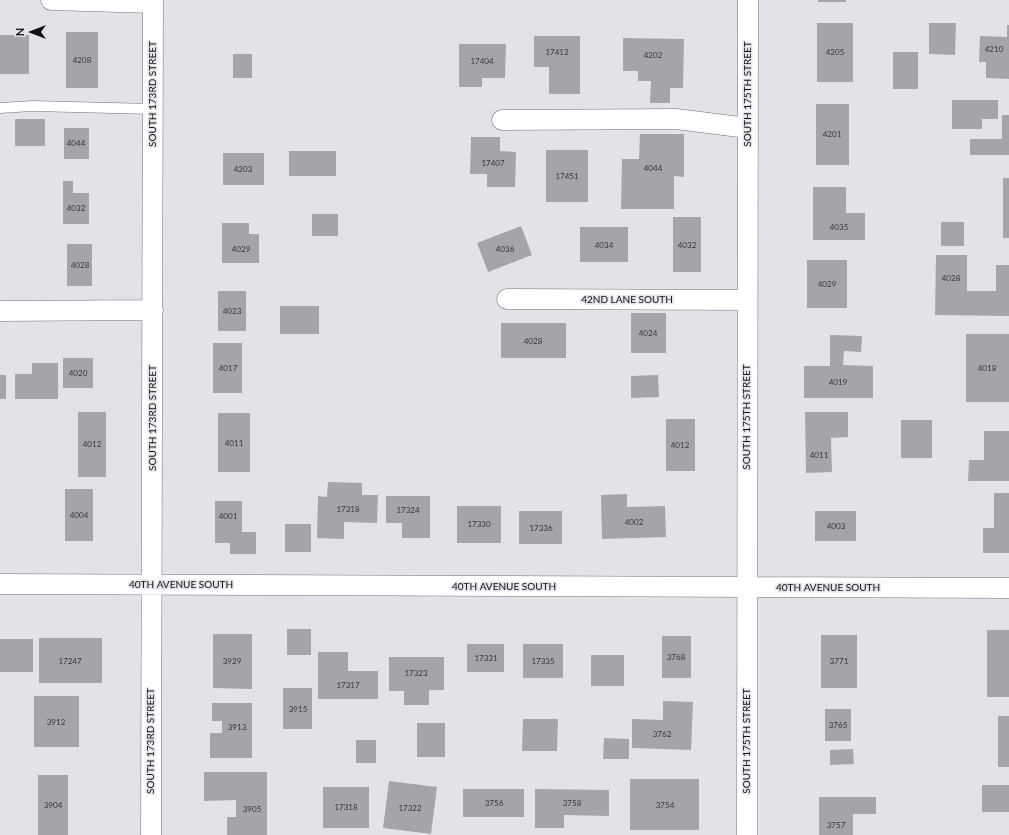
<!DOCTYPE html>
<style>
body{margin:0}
#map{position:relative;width:1009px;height:835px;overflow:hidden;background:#e2e3e9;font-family:Lato,sans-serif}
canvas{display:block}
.north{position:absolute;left:12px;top:12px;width:40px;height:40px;-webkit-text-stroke:3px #e2e3e9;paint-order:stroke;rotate:270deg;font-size:11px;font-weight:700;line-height:16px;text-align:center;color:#111113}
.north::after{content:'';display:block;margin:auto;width:14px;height:18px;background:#111113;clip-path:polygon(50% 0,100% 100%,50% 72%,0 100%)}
</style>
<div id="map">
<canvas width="1009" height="835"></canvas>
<div class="north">N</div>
</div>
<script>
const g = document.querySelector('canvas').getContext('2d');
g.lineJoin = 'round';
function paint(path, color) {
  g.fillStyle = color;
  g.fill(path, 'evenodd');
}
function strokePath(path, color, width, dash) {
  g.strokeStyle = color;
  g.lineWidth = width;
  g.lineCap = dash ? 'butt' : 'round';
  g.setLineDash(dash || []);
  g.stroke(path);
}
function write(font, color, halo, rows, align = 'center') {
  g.font = font + ' Lato,sans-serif';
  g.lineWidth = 3;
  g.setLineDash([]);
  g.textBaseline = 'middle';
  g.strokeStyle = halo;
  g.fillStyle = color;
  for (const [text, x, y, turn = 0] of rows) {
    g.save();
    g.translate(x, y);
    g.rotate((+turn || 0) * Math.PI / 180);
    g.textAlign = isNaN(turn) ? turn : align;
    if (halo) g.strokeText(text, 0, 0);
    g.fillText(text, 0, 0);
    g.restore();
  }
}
paint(new Path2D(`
 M818,0H846V2H818Z
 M817,23H853V82H817Z
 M929,23H956L955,55L929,54Z
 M1007,25H1009V79L986,78V62H979L980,36L1007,37Z
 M66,32H98V88H66Z
 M0,35H29V74H0Z
 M534,36H580V94H549V67H534Z
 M623,38L684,39L683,88H670V103H650L651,81H638V71H623Z
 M459,44H506L505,78H482V87H459Z
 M893,52H918V89H893Z
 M233,54H252V78H233Z
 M952,100H998V119H982V129H952Z
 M816,104H849V165H816Z
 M1002,115H1009V155H970V139H1002Z
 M15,119H45V146H15Z
 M64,128H89V159H64Z
 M640,134H684V177L674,176V209H621L622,159H639Z
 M471,137H500V151L516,152L515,187H487V174H470Z
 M546,150H588V202H546Z
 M289,151H336V176H289Z
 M223,153H264V185H223Z
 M1003,178H1009V238H1003Z
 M63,181H73V193H89V224H63Z
 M813,187H846V213H865V240H813Z
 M312,214H338V236H312Z
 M673,217H701V272H673Z
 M941,222H964V246H941Z
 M222,223H249V234H259V263H222Z
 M521,226L532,255L488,272L477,243Z
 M580,227H628V262H580Z
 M67,244H92V286H67Z
 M936,255H967V291H996V265H1009V316L935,315Z
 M807,260H847V308H807Z
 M218,291H246V331H218Z
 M280,306H319V334H280Z
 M631,313H666V353H631Z
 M501,323H566V358H501Z
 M966,334H1009V402H966Z
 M830,335L862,336L861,352L844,351L843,365L873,366V398H804V366H830Z
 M213,343H242V393H213Z
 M63,358H93V388H63Z
 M32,363H58V399H15V374H32Z
 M0,375H6V399H0Z
 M658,375L659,397L631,398V376Z
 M78,412H106V477H78Z
 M805,412H848V437L831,438L832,472L806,473Z
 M218,413H250V472H218Z
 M666,419H695V471H666Z
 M901,420H932V458H901Z
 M984,431H1009V481H968L969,460H984Z
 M328,482L362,483V495H378L377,523L344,522V539L317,538L318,496L327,497Z
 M65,489H93V541H65Z
 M994,493H1009V553H983V528H994Z
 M627,494V507L665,506L666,537L602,539L601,495Z
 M386,496H430V538H402V523H386Z
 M215,501H242V532H256V554H230V543H215Z
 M457,506H501V543H457Z
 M519,511H562V544H519Z
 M815,511H856V541H815Z
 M285,524H311V552H285Z
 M287,629H311V655H287Z
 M987,630H1009V697H987Z
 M213,634H252V689L213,688Z
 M821,635H857V688H821Z
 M662,636H691V678H662Z
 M39,638H102V683H39Z
 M0,639H33V672H0Z
 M467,644H504V672H467Z
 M523,644H563V678H523Z
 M318,652H348V671H378V699H318Z
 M591,655H624V686H591Z
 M389,657H444V690H429V705H404V691H389Z
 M283,688H312V729H283Z
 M34,696H79V747H34Z
 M663,701L693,702L691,750L632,748V719L663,720Z
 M212,703H252V758H210V733H222V721H212Z
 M825,709H851V741H825Z
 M998,716H1009V767H998Z
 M523,719H558L557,751H522Z
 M417,723H445V757H417Z
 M604,738L629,739V759H603Z
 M356,740H376V763H356Z
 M853,749L854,764L830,765V750Z
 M204,772H267V835H227V817H236V800L204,801Z
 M38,775H68V835H38Z
 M630,779H699V830H630Z
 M389,781L437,787L431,834L383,828Z
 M982,785H1009V812H982Z
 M323,787H369V828H323Z
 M463,789H524V817H463Z
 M535,789L609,790V816L564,815V828H535Z
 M819,797H876V814H853V835H819Z`), '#a4a5ab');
const lane = new Path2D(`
 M0,108L32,106L153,109`);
const street = new Path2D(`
 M51,0L153,3
 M502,120L676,119L748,128
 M507,299L747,300
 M0,311L153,310
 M0,584L1009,588
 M151,835L153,0
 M747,835L748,0`);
strokePath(lane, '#6f6f75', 11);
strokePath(street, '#6f6f75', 21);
strokePath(lane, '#fff', 10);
strokePath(street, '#fff', 20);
write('8px', '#363639', null, [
 ["4210",994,49],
 ["17412",557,52],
 ["4205",835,52],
 ["4202",653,55],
 ["4208",82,60],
 ["17404",482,61],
 ["4201",832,134],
 ["4044",76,143],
 ["17407",493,163],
 ["4044",653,168],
 ["4203",243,169],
 ["17451",567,176],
 ["4032",76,208],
 ["4035",839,227],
 ["4034",604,245],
 ["4032",687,245],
 ["4029",241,249],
 ["4036",505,249],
 ["4028",80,265],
 ["4028",951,278],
 ["4029",827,284],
 ["4023",232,311],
 ["4024",648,333],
 ["4028",533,341],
 ["4017",228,368],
 ["4018",987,368],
 ["4020",78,373],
 ["4019",838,382],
 ["4011",234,443],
 ["4012",92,444],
 ["4012",680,445],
 ["4011",819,455],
 ["17318",348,509],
 ["17324",408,510],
 ["4004",79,515],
 ["4001",228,516],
 ["4002",634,522],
 ["17330",479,524],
 ["4003",836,526],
 ["17336",541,528],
 ["3768",676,657],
 ["17331",486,658],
 ["17247",70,661],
 ["3929",232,661],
 ["17335",543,661],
 ["3771",839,661],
 ["17323",416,673],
 ["17317",348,685],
 ["3915",298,709],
 ["3912",56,722],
 ["3765",838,725],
 ["3913",237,727],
 ["3762",662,734],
 ["3756",494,803],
 ["3758",572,803],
 ["3904",53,805],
 ["3754",665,805],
 ["17318",346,807],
 ["17322",410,808],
 ["3905",252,809],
 ["3757",836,825]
]);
write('10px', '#111113', '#e2e3e9', [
 ["SOUTH 173RD STREET",153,94,-90],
 ["SOUTH 175TH STREET",748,94,-90],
 ["42ND LANE SOUTH",627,300],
 ["SOUTH 175TH STREET",747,417,-90],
 ["SOUTH 173RD STREET",153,418,-90],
 ["40TH AVENUE SOUTH",181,585],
 ["40TH AVENUE SOUTH",504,587],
 ["40TH AVENUE SOUTH",828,588],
 ["SOUTH 173RD STREET",151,741,-90],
 ["SOUTH 175TH STREET",747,741,-90]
]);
</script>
